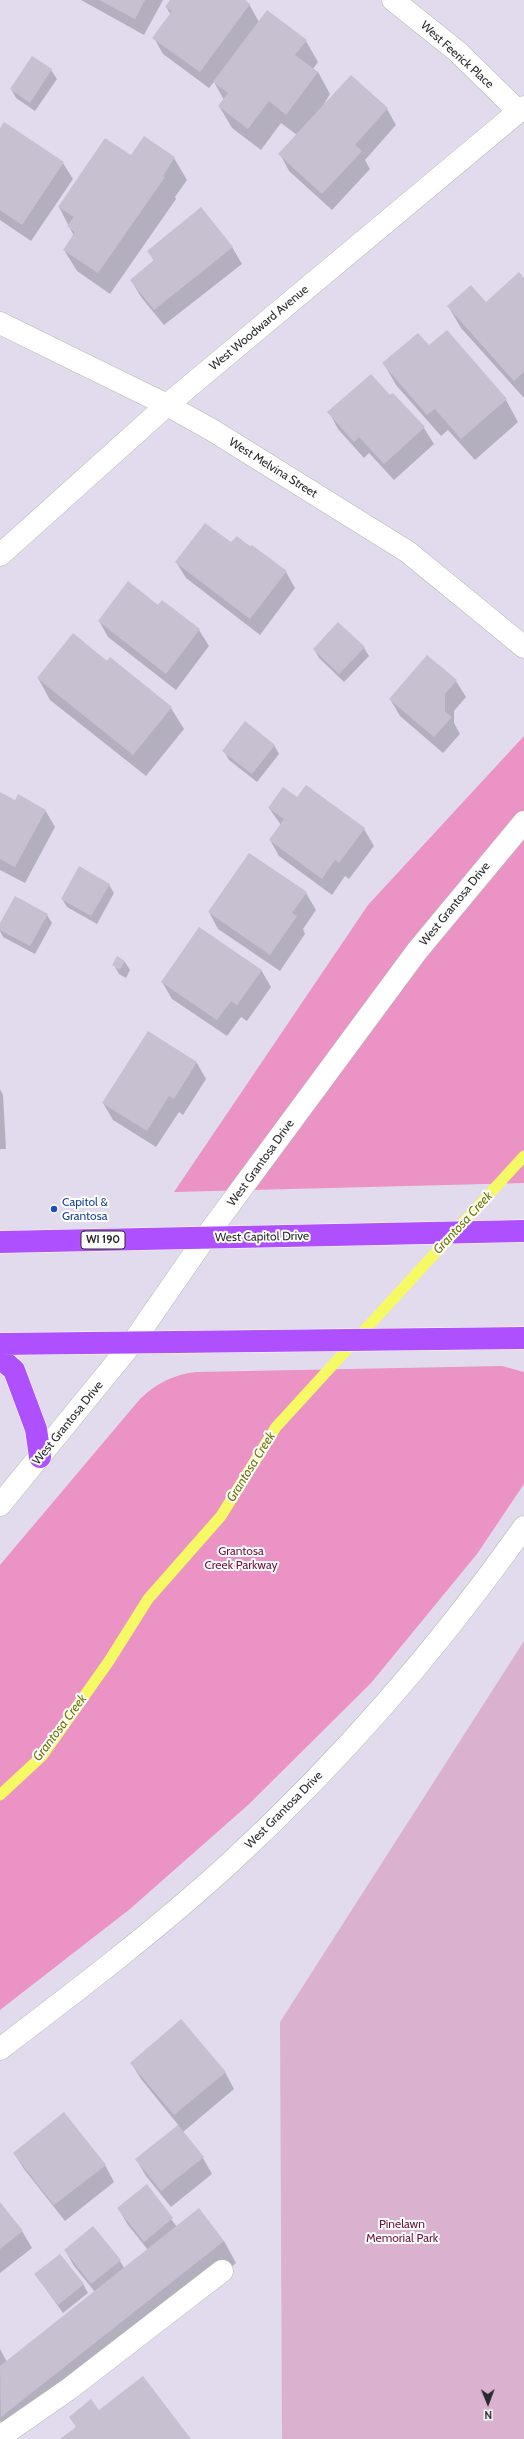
<!DOCTYPE html>
<style>
body{margin:0}
#map{position:relative;width:524px;height:2439px;overflow:hidden;background:#e2dbee;font-family:Cabin,sans-serif}
canvas{display:block}
.north{position:absolute;left:468px;top:2383px;width:40px;height:40px;-webkit-text-stroke:3px #fff;paint-order:stroke;rotate:179deg;font-size:11px;font-weight:700;line-height:16px;text-align:center;color:#2b2b2b}
.north::after{content:'';display:block;margin:auto;width:14px;height:18px;background:#2b2b2b;clip-path:polygon(50% 0,100% 100%,50% 72%,0 100%)}
</style>
<div id="map">
<canvas width="524" height="2439"></canvas>
<div class="north">N</div>
</div>
<script>
const g = document.querySelector('canvas').getContext('2d');
g.lineJoin = 'round';
function paint(path, color) {
  g.fillStyle = color;
  g.fill(path, 'evenodd');
}
function strokePath(path, color, width, dash) {
  g.strokeStyle = color;
  g.lineWidth = width;
  g.lineCap = dash ? 'butt' : 'round';
  g.setLineDash(dash || []);
  g.stroke(path);
}
function write(font, color, halo, rows, align = 'center') {
  g.font = font + ' Cabin,sans-serif';
  g.lineWidth = 4;
  g.setLineDash([]);
  g.textBaseline = 'middle';
  g.strokeStyle = halo;
  g.fillStyle = color;
  for (const [text, x, y, turn = 0] of rows) {
    g.save();
    g.translate(x, y);
    g.rotate((+turn || 0) * Math.PI / 180);
    g.textAlign = isNaN(turn) ? turn : align;
    if (halo) g.strokeText(text, 0, 0);
    g.fillText(text, 0, 0);
    g.restore();
  }
}
paint(new Path2D(`
 M524,736V1183L174,1192L368,905Z
 M502,1366L524,1372V1484L477,1554L371,1683L248,1805L130,1909L0,2010V1565L140,1399C157,1383 172,1375 196,1372Z`), '#ea93c4');
paint(new Path2D(`
 M524,1641V2439H282L280,2022Z`), '#dab1ce');
paint(new Path2D(`
 M81,0H163L144,35Z
 M171,0H243L249,4L259,22L306,41L318,62L313,69L318,72L330,94L321,109H387L396,125L365,160L370,169L332,210L289,171L280,154L297,135L281,123L261,150L232,128L219,106L224,100L214,82L209,88L163,54L154,38L171,15L166,7Z
 M32,57L51,70L57,79L35,111L16,98L11,89Z
 M0,130L63,163L73,179L31,241L0,220Z
 M145,138L174,158L187,180L175,197L176,199L110,294L77,271L64,250L74,236L59,207L131,157Z
 M232,247L242,264L164,325L141,297L131,280L154,261L148,251Z
 M524,280V398L461,328L448,306L486,303Z
 M447,331L506,400L518,422L475,460L448,430L441,436L396,385L384,364L429,346Z
 M393,394L424,428L434,444L394,480L369,453L364,458L338,429L329,412Z
 M237,537L286,572L295,588L260,635L186,578L176,562L231,544Z
 M158,607L199,630L209,646L176,690L108,637L99,621Z
 M364,648L369,656L344,682L319,658L314,649Z
 M107,662L171,708L184,729L146,776L50,700L38,678Z
 M456,681L466,697L454,711V723L460,734L443,753L400,716L390,699Z
 M274,745L279,754L257,782L229,760L224,751Z
 M307,786L364,829L374,846L349,879L345,876L332,895L279,856L270,840L281,825L269,808L298,798Z
 M0,793L16,801L45,810L55,827L25,883L0,870Z
 M109,885L114,893L97,924L67,907L62,899Z
 M306,893L316,910L303,929L305,934L280,971L218,929L209,912Z
 M47,915L52,923L35,954L3,937L0,931V925Z
 M125,962L130,970L126,978L119,974L114,965Z
 M261,970L271,987L247,1021L241,1017L227,1036L172,999L162,982Z
 M148,1032L197,1063L206,1079L183,1115L179,1112L156,1147L113,1120L103,1103Z
 M0,1089L3,1095L6,1149H0Z
 M131,2063L225,2072L234,2089L183,2132L203,2158L212,2174L171,2207L146,2176L136,2159L179,2126L141,2079Z
 M14,2153L105,2165L114,2182L65,2221L24,2169Z
 M146,2186L177,2227L224,2241L236,2263L14,2438L0,2421V2349L7,2362L95,2292L74,2266L65,2250L120,2261L125,2269L148,2250L128,2225L118,2208Z
 M0,2203L22,2231L32,2248L0,2273Z
 M35,2274L83,2284L88,2293L63,2313Z`), '#0003');
strokePath(new Path2D(`
 M0,1795L42,1756L109,1661L148,1599L221,1516L276,1427L524,1156`), '#f5fa64', 11);
paint(new Path2D(`
 M99,0H145L135,19Z
 M170,0H245L250,4L200,72L152,38L172,11L165,7Z
 M267,10L307,40L295,55L318,72L286,115L269,101L248,129L218,106L228,93L213,82Z
 M32,56L52,69L30,103L10,89Z
 M351,75L388,108L355,145L362,151L322,194L278,154Z
 M4,122L64,162L22,225L0,210V128Z
 M144,136L175,157L163,176L165,177L98,273L63,250L75,232L67,226L74,217L58,207L105,138L131,155Z
 M201,207L233,247L154,310L130,280L154,260L147,251Z
 M519,272L524,278V372L514,381L447,306L471,285L486,302Z
 M447,330L507,399L461,439L435,409L427,415L382,363L418,333L429,345Z
 M371,374L390,395L393,393L425,427L384,464L359,437L354,442L327,412Z
 M205,523L231,542L237,536L250,547L252,545L287,571L250,619L175,562Z
 M128,581L158,605L162,600L200,629L166,674L98,621Z
 M338,622L365,647L339,674L313,649Z
 M73,633L107,661L110,657L172,707L133,755L37,678Z
 M427,655L457,680L445,694V712L452,717L434,737L389,699Z
 M245,721L275,745L252,774L222,751Z
 M306,785L365,828L339,863L335,860L322,879L269,840L284,819L268,808L283,787L297,797Z
 M0,792L15,800L18,794L46,810L15,867L0,859Z
 M249,853L307,892L292,913L297,916L270,955L208,912Z
 M79,866L110,884L91,916L61,899Z
 M15,896L48,914L30,946L0,930V923Z
 M199,927L262,970L237,1005L231,1001L217,1020L161,982Z
 M117,956L125,961L120,970L112,965Z
 M148,1031L197,1062L174,1099L169,1096L147,1131L102,1103Z
 M181,2019L226,2072L174,2115L130,2063Z
 M64,2112L106,2165L54,2205L13,2153Z
 M178,2125L204,2157L161,2191L135,2159Z
 M147,2184L173,2218L144,2242L117,2208Z
 M0,2202L23,2231L0,2249Z
 M199,2208L224,2241L1,2417L0,2366Z
 M93,2226L121,2260L91,2284L64,2250Z
 M60,2254L84,2284L58,2305L34,2274Z
 M143,2376L191,2439H60L76,2427L69,2417L91,2399L99,2410Z`), '#c6c0d0');
const lane = new Path2D(`
 M0,2437L69,2389L222,2271`);
const street = new Path2D(`
 M393,0L458,52L519,112
 M0,323L167,405L212,430L408,552L524,647
 M0,555L167,405L524,107
 M205,1238L417,951L524,822`);
const secondary = new Path2D(`
 M0,1505L133,1342L205,1238
 M0,2049C79,1989 159,1928 232,1861C339,1762 440,1646 524,1527`);
const primary = new Path2D(`
 M0,1242L524,1231
 M0,1344L524,1338
 M0,1358L14,1370L36,1429L40,1457`);
strokePath(lane, '#b3bcac', 23);
strokePath(street, '#b3bcac', 23);
strokePath(secondary, '#b3bcac', 23);
strokePath(primary, '#fff', 23);
strokePath(lane, '#fff', 22);
strokePath(street, '#fff', 22);
strokePath(secondary, '#fff', 22);
strokePath(primary, '#ae50fe', 22);
for (const [x, y, r, color] of [
 [54,1209,4,"#1a4fb4"]
]) {
  const dot = new Path2D();
  dot.arc(x, y, r, 0, 2 * Math.PI);
  g.fillStyle = color;
  g.fill(dot);
  strokePath(dot, '#fff', 1.5);
}
for (const [x, y, w] of [
 [103,1240,44]
]) {
  const box = new Path2D();
  box.roundRect(x - w / 2, y - 9, w, 18, 3);
  g.fillStyle = '#fff';
  g.fill(box);
  strokePath(box, '#2b2b2b', 1);
}
write('bold 11px', '#2b2b2b', null, [
 ["WI 190",103,1240]
]);
write('12px', '#2b2b2b', '#fff', [
 ["West Feerick Place",457,55,42],
 ["West Woodward Avenue",259,328,-40],
 ["West Melvina Street",273,468,32],
 ["West Grantosa Drive",455,904,-51],
 ["West Grantosa Drive",261,1163,-54],
 ["West Capitol Drive",262,1237,-1],
 ["West Grantosa Drive",68,1423,-51],
 ["West Grantosa Drive",284,1810,-45]
]);
write('12px', '#164399', '#fff', [
 ["Capitol &",62,1202],
 ["Grantosa",62,1216]
], 'left');
write('12px', '#70133b', '#fff', [
 ["Grantosa",241,1551],
 ["Creek Parkway",241,1565],
 ["Pinelawn",402,2224],
 ["Memorial Park",402,2238]
]);
write('italic 13px', '#6e7b05', '#fff', [
 ["Grantosa Creek",463,1223,-47],
 ["Grantosa Creek",251,1467,-58],
 ["Grantosa Creek",60,1728,-53]
]);
</script>
